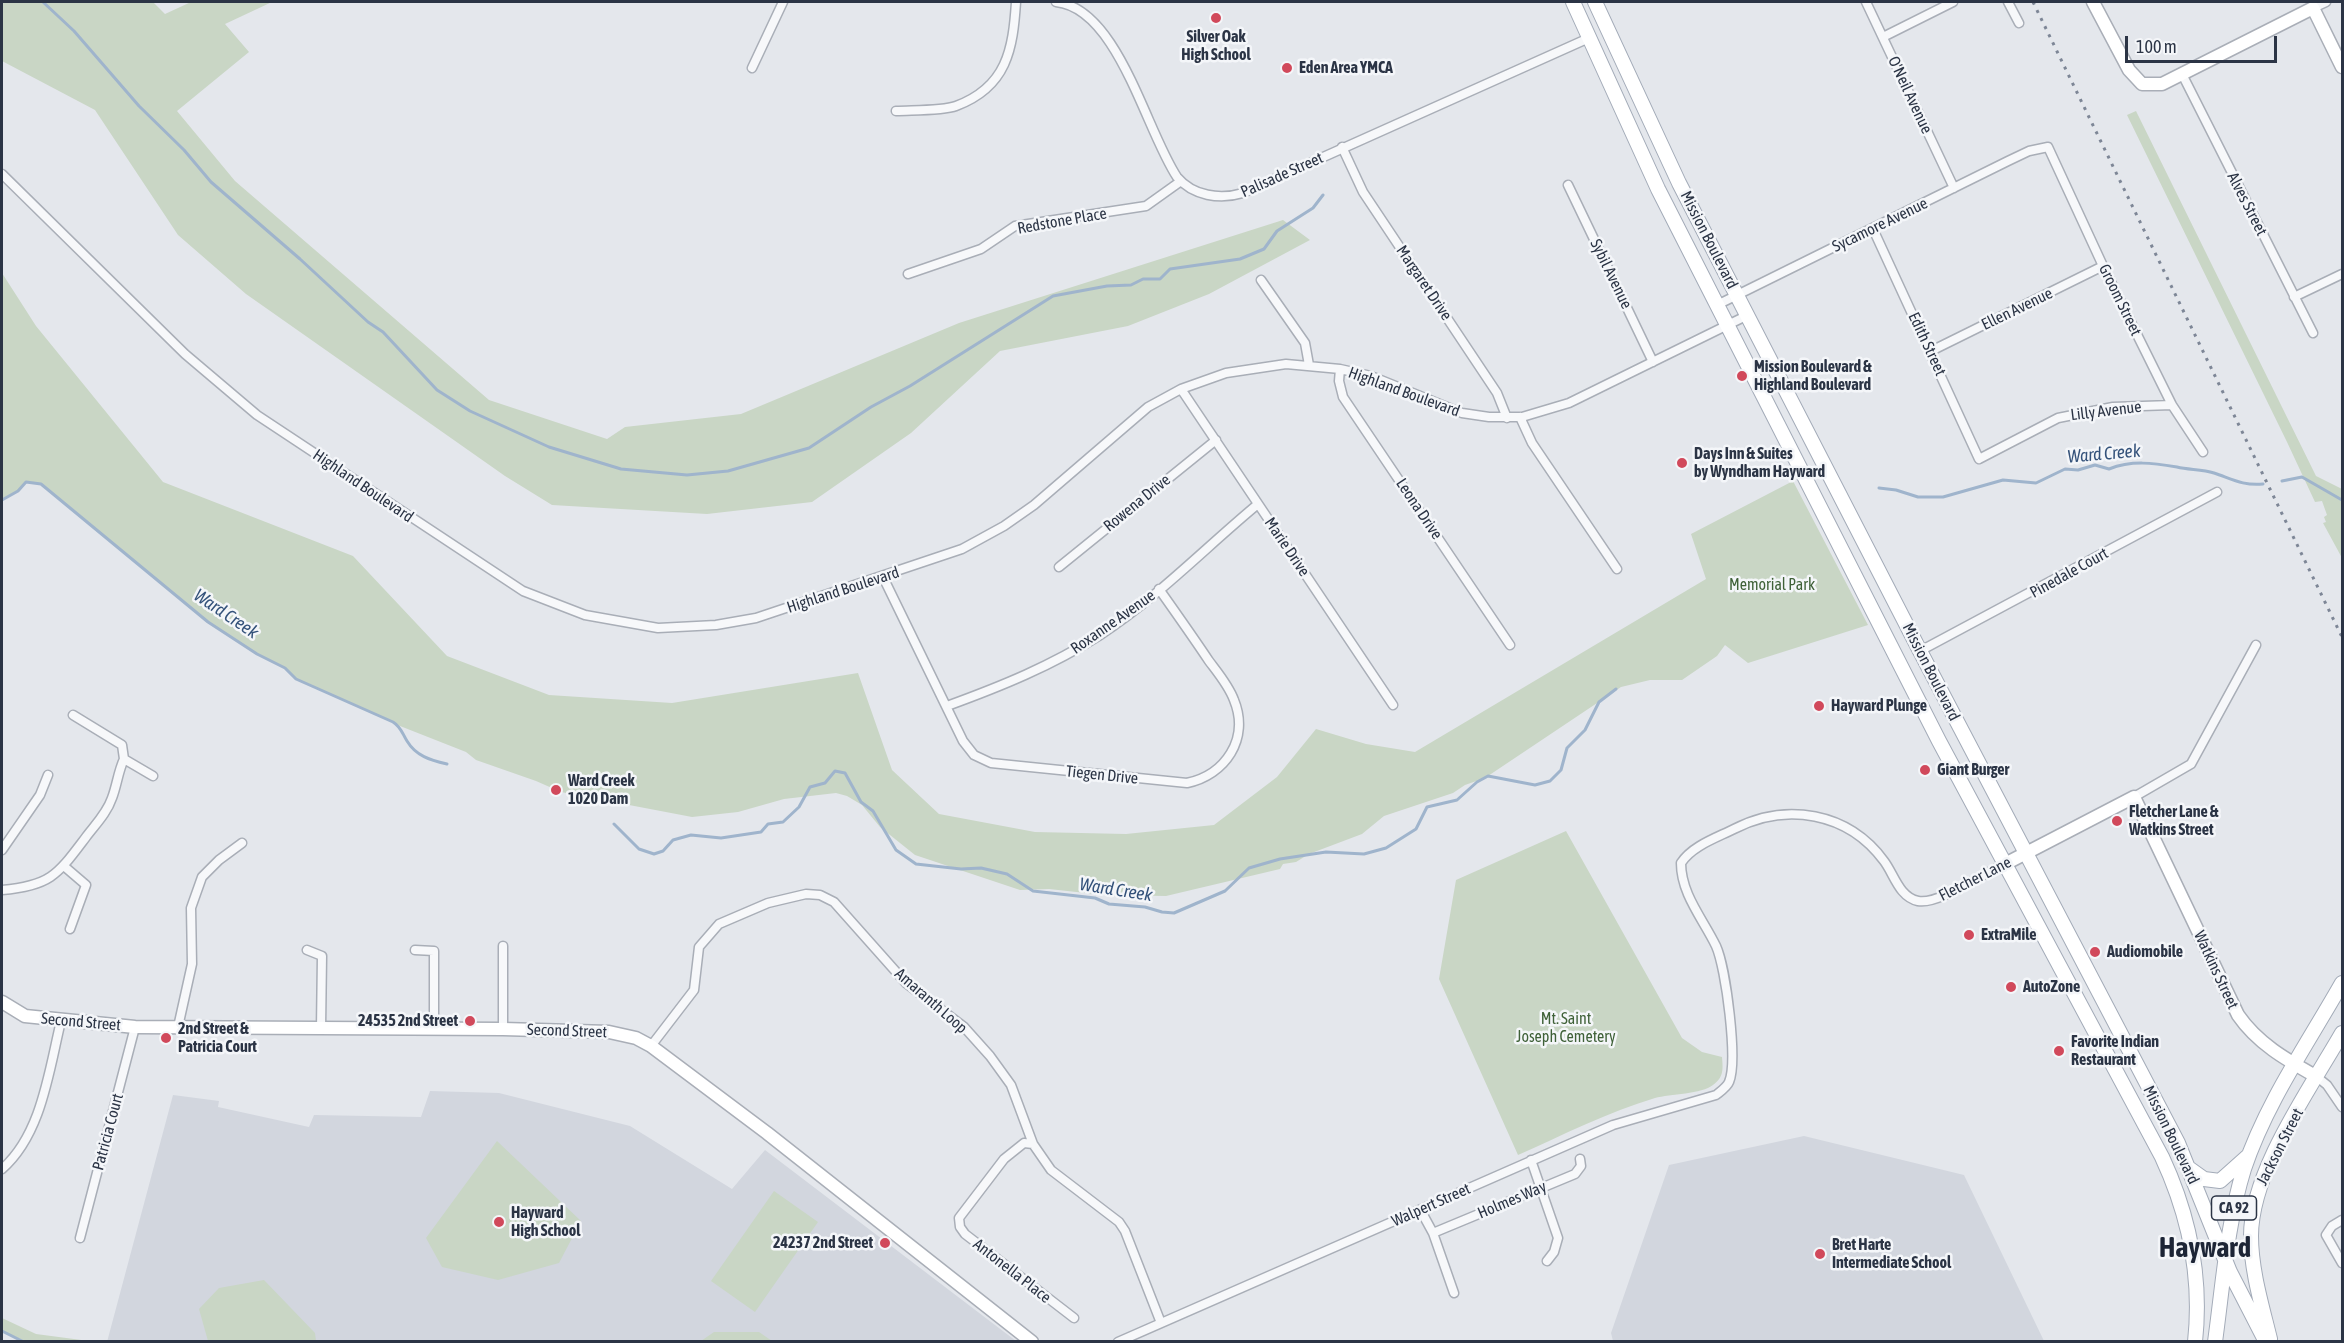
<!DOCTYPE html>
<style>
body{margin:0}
#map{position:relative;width:2344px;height:1343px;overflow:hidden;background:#e4e7ec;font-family:"Asap Condensed",sans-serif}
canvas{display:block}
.frame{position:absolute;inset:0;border:3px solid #2b3445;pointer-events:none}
.scale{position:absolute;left:2125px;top:36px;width:152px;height:27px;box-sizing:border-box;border:3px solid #2b3445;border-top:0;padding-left:8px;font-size:18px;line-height:21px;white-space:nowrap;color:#2b3445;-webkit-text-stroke:4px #f4f6f9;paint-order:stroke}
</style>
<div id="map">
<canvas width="2344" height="1343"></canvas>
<div class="frame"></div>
<div class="scale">100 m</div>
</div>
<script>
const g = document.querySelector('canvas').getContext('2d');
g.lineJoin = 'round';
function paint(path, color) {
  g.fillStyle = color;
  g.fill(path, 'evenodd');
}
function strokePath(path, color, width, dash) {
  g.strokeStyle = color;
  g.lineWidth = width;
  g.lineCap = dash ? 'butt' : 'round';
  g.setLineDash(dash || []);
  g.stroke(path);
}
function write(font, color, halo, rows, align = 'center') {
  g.font = font + ' "Asap Condensed",sans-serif';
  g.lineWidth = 5;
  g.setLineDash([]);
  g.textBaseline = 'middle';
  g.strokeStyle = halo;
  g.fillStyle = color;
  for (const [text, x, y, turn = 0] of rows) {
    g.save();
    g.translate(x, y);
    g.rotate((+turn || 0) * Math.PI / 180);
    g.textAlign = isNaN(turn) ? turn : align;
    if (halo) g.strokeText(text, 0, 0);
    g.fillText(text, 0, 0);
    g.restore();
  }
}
paint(new Path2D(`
 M430,1091L499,1093L630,1126L732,1189L765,1150L1016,1341L107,1342L173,1095L219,1101L218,1107L309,1127L314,1115L421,1117Z
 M1804,1136L1964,1175L2044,1341H1613L1611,1333L1669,1165Z`), '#d2d6de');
paint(new Path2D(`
 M2,2H153L165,14L191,2H272L225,24L249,52L177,111L235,181L489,400L607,439L625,427L741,414L959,323L1283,220L1310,240L1209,294L1128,326L1000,351L911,433L812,502L707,514L552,505L505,476L246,294L178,235L95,110L2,61Z
 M2136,111L2316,476L2342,489V558L2323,523L2326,522L2324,517L2327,515L2322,501L2315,502L2287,442L2127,115Z
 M2,273L36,326L163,482L353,556L447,656L549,695L672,703L858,673L892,770L939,814L1035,832L1126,834L1214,825L1277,777L1316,729L1366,744L1415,752L1706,579L1691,534L1793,481L1868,625L1748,663L1725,645L1717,656L1682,680H1650L1621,687L1485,778L1465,785L1453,793L1384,816L1362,834L1309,854L1296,862L1283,864L1280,869L1166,896L1104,895L1049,889L1020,890L915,855L880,827L862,805L847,796L836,793L784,799L738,812L692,817L561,792L536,781L476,760L466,752L400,726L296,679L285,668L257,654L202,617L41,484L26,482L18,491L2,500Z
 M1566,831L1682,1038L1702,1052L1722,1057C1723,1069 1724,1077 1713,1085C1702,1094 1670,1094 1655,1098C1608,1112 1563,1135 1518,1155L1439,979L1456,880Z
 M497,1141L581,1221L559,1263L498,1280L442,1267L426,1238Z
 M774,1191L818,1222L755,1312L711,1281Z
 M264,1280L315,1333L316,1341H208L199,1309L219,1288Z
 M2,1318L36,1334L89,1341H25L2,1331Z
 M714,1332H759L772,1341H701Z`), '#c9d6c5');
strokePath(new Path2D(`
 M43,2L74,31L139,106L184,150L211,182L300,259L368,322L383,332L437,390L470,411L549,447L621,469L687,475L728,471L809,448L871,407L910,386L1053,296L1107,286L1131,285L1143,279H1160L1170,269L1240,259L1264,249L1277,231L1313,208L1323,195
 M2282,481L2302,477L2342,500
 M1879,488L1896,490L1918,497H1943L2003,480L2036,483L2065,469L2078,470L2095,465L2109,469C2132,460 2153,463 2177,467C2189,470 2202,469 2214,473C2232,479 2243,486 2263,484
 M2,500L18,491L26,482L41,484L208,622L257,654L285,668L296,679L393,722C401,727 402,733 407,741C416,756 430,760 447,764
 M614,824L639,849L654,854L663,851L673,840L691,835L721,838L761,832L768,824L783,822L799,807L810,787L825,783L835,771L845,773L861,802L873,811L896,850L916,864L961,869L981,868L1007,874L1033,891L1095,898L1109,904L1145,907L1162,912L1174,913L1225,891L1249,868L1280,859L1326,852L1364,854L1386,848L1416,829L1427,807L1457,800L1477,782L1488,776L1535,785L1550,781L1561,770L1567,748L1585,730L1599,702L1616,689
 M2,1331L24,1342`), '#9fb4cc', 3);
const street = new Path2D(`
 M1056,2C1118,8 1146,131 1177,177C1193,196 1220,200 1243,193L1589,38
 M1866,2L1954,188
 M2008,2L2019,23
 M2313,8L2326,2
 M1883,37L1953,2
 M752,68L783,2
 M2182,74L2313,333
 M896,111C913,110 942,111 956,106C1007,87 1013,49 1016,2
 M1342,147L1363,192L1497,393L1507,418
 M2,174L185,354L257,415L523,591L585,615L658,628L716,625L756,618L962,549L1004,526L1034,505L1148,407L1181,389L1226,373L1286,364L1340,369L1371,376L1462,413L1489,417H1522L1569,403L1748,315
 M1568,185L1653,362
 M1873,229L1979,459L2058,418L2113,407L2172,405
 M908,274L981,249L1015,226L1146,206L1181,181
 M1261,280L1305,343L1309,365
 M2294,297L2342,274
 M1717,305L2008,161L2029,151L2048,147L2103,266L2172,405L2203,452
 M1931,351L2103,266
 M1340,369L1339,381L1343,397L1510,645
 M1181,389L1393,705
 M1520,417L1532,443L1617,569
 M1059,567L1216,440
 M883,577L963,741L974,755L991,763L1187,783C1225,775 1250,739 1234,700C1229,686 1218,673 1209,661C1193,637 1176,613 1159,589
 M1920,651L2217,492
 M947,706C1002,686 1051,666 1100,635C1157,598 1206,547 1258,504
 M73,715L122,745L124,759L153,776
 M2134,797L2191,764L2256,645
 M2,850L40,795L48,775
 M65,867L86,885L70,929
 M2,890C51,886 58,874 86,837C95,825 107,813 112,798C117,785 118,772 124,759
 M307,950L322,956L321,1028
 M415,950L434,951V1028
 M178,1027L192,964L191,908L202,877L219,860L242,843
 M503,1029V946
 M651,1046L694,990L699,947L719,924L768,903L806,894L820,895L834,902L906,983L964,1027L990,1056L1011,1085L1033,1144L1051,1170L1119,1222L1125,1231L1161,1323
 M2317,1077L2327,1085L2342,1107
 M1033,1144L1024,1143L1004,1159L959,1218L960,1227L965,1234L1074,1318
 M1531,1160L1558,1238L1554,1252L1547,1261
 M2,1169C42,1134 49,1070 61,1021
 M1421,1211L1433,1233L1454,1293
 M2342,1220L2332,1226L2326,1235L2342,1263
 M1433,1233L1575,1174L1581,1166L1580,1159
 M80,1238L135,1027
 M1118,1342L1613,1125L1716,1095C1721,1091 1727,1087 1729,1082C1738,1061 1726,968 1716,946C1703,919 1681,894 1681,863C1692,846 1716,838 1734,829C1786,802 1848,812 1884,861C1894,874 1899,897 1918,901C1939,905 1983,873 2005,864`);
const secondary = new Path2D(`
 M2093,2L2129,70L2142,84H2162L2313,8L2342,67
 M2005,864L2134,797L2238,1015C2258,1044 2287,1060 2317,1077
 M2,1002L25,1016L135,1027L503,1029L609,1032L636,1038L651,1046L767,1133L1032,1342`);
const primary = new Path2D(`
 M1573,2L1658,189L1939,741L2162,1157C2189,1215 2202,1278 2195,1342
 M1595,2L1679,183L1920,651L2178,1143L2230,1272L2266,1342
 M2190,1169L2204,1179L2220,1181L2248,1156
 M2270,1339C2262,1306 2251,1270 2251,1236C2251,1171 2310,1089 2342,1033
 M2215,1342C2223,1284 2227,1224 2244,1169C2266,1103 2308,1043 2342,983`);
strokePath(street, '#a9aeb7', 11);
strokePath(secondary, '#a9aeb7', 15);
strokePath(primary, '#a3abb8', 16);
strokePath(street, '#f7f8fa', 8);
strokePath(secondary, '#fff', 12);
strokePath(primary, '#fff', 14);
strokePath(new Path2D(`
 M2033,2L2342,637`), '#7d8696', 3, [3, 6]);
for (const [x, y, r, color] of [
 [1216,18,6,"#d1495b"],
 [1287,68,6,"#d1495b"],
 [1742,376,6,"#d1495b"],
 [1682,463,6,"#d1495b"],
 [1819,706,6,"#d1495b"],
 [1925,770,6,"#d1495b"],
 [556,790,6,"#d1495b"],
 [2117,821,6,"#d1495b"],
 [1969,935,6,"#d1495b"],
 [2095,952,6,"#d1495b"],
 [2011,987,6,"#d1495b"],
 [470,1021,6,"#d1495b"],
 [166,1038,6,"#d1495b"],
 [2059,1051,6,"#d1495b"],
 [499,1222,6,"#d1495b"],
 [885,1243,6,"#d1495b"],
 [1820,1254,6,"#d1495b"]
]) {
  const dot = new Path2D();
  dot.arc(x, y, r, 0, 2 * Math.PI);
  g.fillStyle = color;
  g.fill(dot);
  strokePath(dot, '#f4f6f9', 2);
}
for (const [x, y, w] of [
 [2234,1208,45]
]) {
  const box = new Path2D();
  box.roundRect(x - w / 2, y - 12, w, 24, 4.5);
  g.fillStyle = '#f4f6f9';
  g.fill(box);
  strokePath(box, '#2b3445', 1.5);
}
write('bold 15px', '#2b3445', null, [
 ["CA 92",2234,1208]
]);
write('bold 16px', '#2b3445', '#f4f6f9', [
 ["Silver Oak",1216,37,"center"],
 ["High School",1216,55,"center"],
 ["Eden Area YMCA",1299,68],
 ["Mission Boulevard &",1754,367],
 ["Highland Boulevard",1754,385],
 ["Days Inn & Suites",1694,454],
 ["by Wyndham Hayward",1694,472],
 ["Hayward Plunge",1831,706],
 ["Giant Burger",1937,770],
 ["Ward Creek",568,781],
 ["1020 Dam",568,799],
 ["Fletcher Lane &",2129,812],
 ["Watkins Street",2129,830],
 ["ExtraMile",1981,935],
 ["Audiomobile",2107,952],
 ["AutoZone",2023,987],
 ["24535 2nd Street",458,1021,"right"],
 ["2nd Street &",178,1029],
 ["Patricia Court",178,1047],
 ["Favorite Indian",2071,1042],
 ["Restaurant",2071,1060],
 ["Hayward",511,1213],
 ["High School",511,1231],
 ["24237 2nd Street",873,1243,"right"],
 ["Bret Harte",1832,1245],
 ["Intermediate School",1832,1263]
], 'left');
write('16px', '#2b3445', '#f4f6f9', [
 ["O'Neil Avenue",1910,95,65],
 ["Palisade Street",1282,175,-24],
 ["Alves Street",2247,204,63],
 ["Redstone Place",1062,221,-10],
 ["Sycamore Avenue",1880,225,-26],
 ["Mission Boulevard",1709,240,63],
 ["Sybil Avenue",1611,274,64],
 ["Margaret Drive",1424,283,56],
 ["Groom Street",2120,300,64],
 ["Ellen Avenue",2017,309,-26],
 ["Edith Street",1927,344,65],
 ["Highland Boulevard",1404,392,20],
 ["Lilly Avenue",2106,411,-7],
 ["Highland Boulevard",363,486,34],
 ["Rowena Drive",1137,503,-39],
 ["Leona Drive",1419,509,56],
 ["Marie Drive",1287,547,56],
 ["Pinedale Court",2069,573,-29],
 ["Highland Boulevard",843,590,-18],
 ["Roxanne Avenue",1113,622,-35],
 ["Mission Boulevard",1931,672,63],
 ["Tiegen Drive",1102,775,6],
 ["Fletcher Lane",1975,879,-27],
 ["Watkins Street",2216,970,65],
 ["Amaranth Loop",931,1001,41],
 ["Second Street",81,1022,5],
 ["Second Street",567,1031,2],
 ["Patricia Court",108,1132,-75],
 ["Mission Boulevard",2171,1135,64],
 ["Jackson Street",2280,1147,-63],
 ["Holmes Way",1512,1200,-23],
 ["Walpert Street",1431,1205,-24],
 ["Antonella Place",1012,1271,38]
]);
write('16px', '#3f6138', '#f4f6f9', [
 ["Memorial Park",1772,585],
 ["Mt. Saint",1566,1019],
 ["Joseph Cemetery",1566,1037]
]);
write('italic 18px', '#34527a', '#f4f6f9', [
 ["Ward Creek",2104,454,-5],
 ["Ward Creek",226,614,34],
 ["Ward Creek",1116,890,9]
]);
write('bold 28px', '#1d2536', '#f4f6f9', [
 ["Hayward",2205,1248]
]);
</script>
